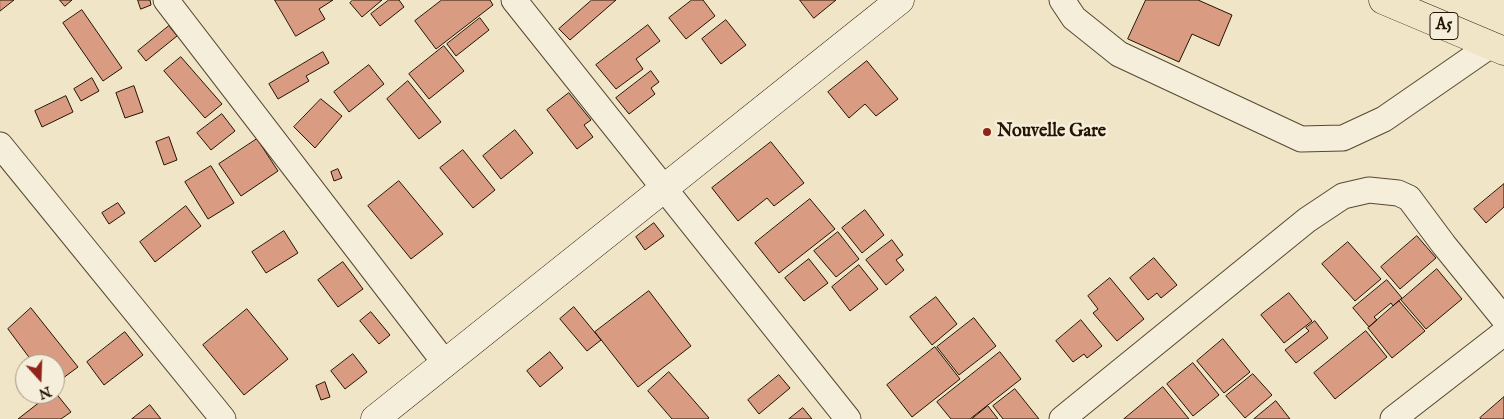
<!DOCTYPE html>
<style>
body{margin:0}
#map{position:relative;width:1504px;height:419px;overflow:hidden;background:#f0e5c7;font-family:"IM FELL English",serif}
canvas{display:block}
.north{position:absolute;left:15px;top:354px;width:50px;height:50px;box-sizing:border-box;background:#f5eedb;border:1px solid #a19783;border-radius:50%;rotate:160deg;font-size:14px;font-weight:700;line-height:20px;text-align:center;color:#241400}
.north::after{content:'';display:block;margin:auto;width:18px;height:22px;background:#8f2418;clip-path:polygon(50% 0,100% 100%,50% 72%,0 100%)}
</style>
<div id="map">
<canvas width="1504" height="419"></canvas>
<div class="north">N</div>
</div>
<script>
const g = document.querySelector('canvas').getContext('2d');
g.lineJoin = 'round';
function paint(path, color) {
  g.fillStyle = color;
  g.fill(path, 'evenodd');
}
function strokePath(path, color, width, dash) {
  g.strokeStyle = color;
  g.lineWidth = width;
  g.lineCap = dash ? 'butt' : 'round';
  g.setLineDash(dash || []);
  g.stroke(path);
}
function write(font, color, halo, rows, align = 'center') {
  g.font = font + ' "IM FELL English",serif';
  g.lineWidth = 5;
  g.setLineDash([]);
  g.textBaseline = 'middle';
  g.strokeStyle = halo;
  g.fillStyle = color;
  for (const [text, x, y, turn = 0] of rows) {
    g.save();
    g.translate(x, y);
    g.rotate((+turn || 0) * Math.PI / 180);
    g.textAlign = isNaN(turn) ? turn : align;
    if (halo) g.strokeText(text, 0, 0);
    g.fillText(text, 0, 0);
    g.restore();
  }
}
const building = new Path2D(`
 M0,0H14L0,11Z
 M60,0H72L65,6Z
 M138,0H150L151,5L141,9Z
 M275,0H333L319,9L325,19L296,36Z
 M353,0H382L362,17L350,3Z
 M389,0H399L404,7L380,26L371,14Z
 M442,0H490L493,5L436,49L415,21Z
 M592,0H616L570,40L559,29Z
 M692,0H703L715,16L686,39L669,18Z
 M800,0H836L814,18Z
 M1146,0H1198L1232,15L1219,46L1192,34L1179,62L1128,39Z
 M82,10L122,68L103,81L63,23Z
 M480,18L489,30L456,56L447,44Z
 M726,20L746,45L721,64L702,39Z
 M648,25L660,41L636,59L643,69L616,89L596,65Z
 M169,26L177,36L146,61L138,51Z
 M444,46L464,71L429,99L409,74Z
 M323,52L329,63L306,76L309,81L278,99L269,84Z
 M181,57L222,104L205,118L164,71Z
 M867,61L898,99L876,116L865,104L849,118L828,92Z
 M369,65L384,84L349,112L334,92Z
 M651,71L659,82L651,88L655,94L629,114L616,98Z
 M92,78L99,91L81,101L74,89Z
 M408,81L441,122L419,139L387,99Z
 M134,86L143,112L125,118L116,93Z
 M569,93L591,120L584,125L593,137L577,149L547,110Z
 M66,96L73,112L42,127L35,111Z
 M321,99L342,116L315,148L294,127Z
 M222,114L235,131L211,150L197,133Z
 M515,130L533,153L501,179L483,156Z
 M169,137L177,160L164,165L156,142Z
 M257,139L278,171L241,196L219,164Z
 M771,142L804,183L774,206L767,198L738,221L712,188Z
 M463,150L495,190L473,208L440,168Z
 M211,166L234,203L208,219L185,182Z
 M338,169L342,178L334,181L331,172Z
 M399,181L443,234L411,259L368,206Z
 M1504,184V207L1486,223L1474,209Z
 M810,199L835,229L779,273L755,243Z
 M118,203L125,213L109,224L102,213Z
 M186,206L201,226L155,262L140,242Z
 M865,210L884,235L862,253L842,228Z
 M654,223L664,236L645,250L636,237Z
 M284,231L298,253L266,273L252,252Z
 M838,232L859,259L836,277L814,251Z
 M1417,236L1436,258L1400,289L1381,267Z
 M892,240L903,255L896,260L904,270L886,285L866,260Z
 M1348,242L1381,279L1355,301L1322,264Z
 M1154,258L1177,285L1161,298L1157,293L1148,300L1130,278Z
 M809,259L828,283L804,301L785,278Z
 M343,262L363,289L338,307L318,280Z
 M859,265L878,289L850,311L832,287Z
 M1437,269L1462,299L1426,329L1401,300Z
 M1110,278L1144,319L1117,341L1093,313L1098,309L1088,296Z
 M1387,280L1402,298L1393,306L1391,303L1374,317L1377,320L1369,327L1353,308Z
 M649,291L691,346L638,387L595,332Z
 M1289,293L1312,321L1284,343L1261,315Z
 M936,297L957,324L932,345L910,317Z
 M1399,301L1425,331L1392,358L1368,328Z
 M574,307L601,340L587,351L560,319Z
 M31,308L78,367L55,384V364H34L8,329Z
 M247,309L288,359L244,395L203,345Z
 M371,312L390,335L379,344L360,321Z
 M974,318L996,346L959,375L937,347Z
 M1081,320L1102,346L1087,358L1084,354L1073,362L1056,341Z
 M1315,321L1328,338L1296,363L1285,350L1309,331L1306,328Z
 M1366,331L1387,357L1335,399L1314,373Z
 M125,332L143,355L104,385L87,362Z
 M1223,339L1250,372L1224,393L1197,361Z
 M935,347L960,379L912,417L887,385Z
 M550,352L563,368L540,387L527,371Z
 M1000,352L1021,379L970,419H951L937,402Z
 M353,354L367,372L345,389L331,371Z
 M1193,363L1219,395L1193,416L1167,384Z
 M669,372L709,418L707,419H672L648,391Z
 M1253,374L1272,395L1245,418L1226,396Z
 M779,375L790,388L759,414L748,400Z
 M325,382L330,397L321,400L316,386Z
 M1163,387L1189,419H1124Z
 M1015,389L1039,419H1003L993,406Z
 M55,392L71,412L61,419H18L50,394H55Z
 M1504,397V419H1481L1480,418Z
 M1276,401L1290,419H1254Z
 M150,405L161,419H132Z
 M988,406L998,419H972Z
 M803,408L812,419H789Z`);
paint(building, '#d99c83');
strokePath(building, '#241400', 1);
const street = new Path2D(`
 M166,0L445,363
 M514,0L848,419
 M1062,0L1074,18L1119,54L1301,139L1343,138L1384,119L1491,45
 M0,145L223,419
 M1062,419L1307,220L1343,196L1369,190L1398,193L1409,198L1444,245L1504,319
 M1393,419L1504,333`);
const secondary = new Path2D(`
 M375,419L900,0`);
const primary = new Path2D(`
 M1383,0L1504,51`);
strokePath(street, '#574832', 27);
strokePath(secondary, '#241400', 29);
strokePath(primary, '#241400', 29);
strokePath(street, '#f5eedb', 25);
strokePath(secondary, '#f5eedb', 28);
strokePath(primary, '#f0e5c7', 28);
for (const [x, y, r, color] of [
 [987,132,5,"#8f2418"]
]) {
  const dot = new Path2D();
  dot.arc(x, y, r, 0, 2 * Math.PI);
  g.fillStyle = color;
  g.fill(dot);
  strokePath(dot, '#f5eedb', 2);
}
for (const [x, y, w] of [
 [1444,26,28]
]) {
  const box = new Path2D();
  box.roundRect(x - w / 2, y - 13.5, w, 27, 4);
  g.fillStyle = '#f5eedb';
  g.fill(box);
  strokePath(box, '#241400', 1);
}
write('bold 16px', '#241400', null, [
 ["A5",1444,26]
]);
write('bold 18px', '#241400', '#f5eedb', [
 ["Nouvelle Gare",997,132]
], 'left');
</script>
